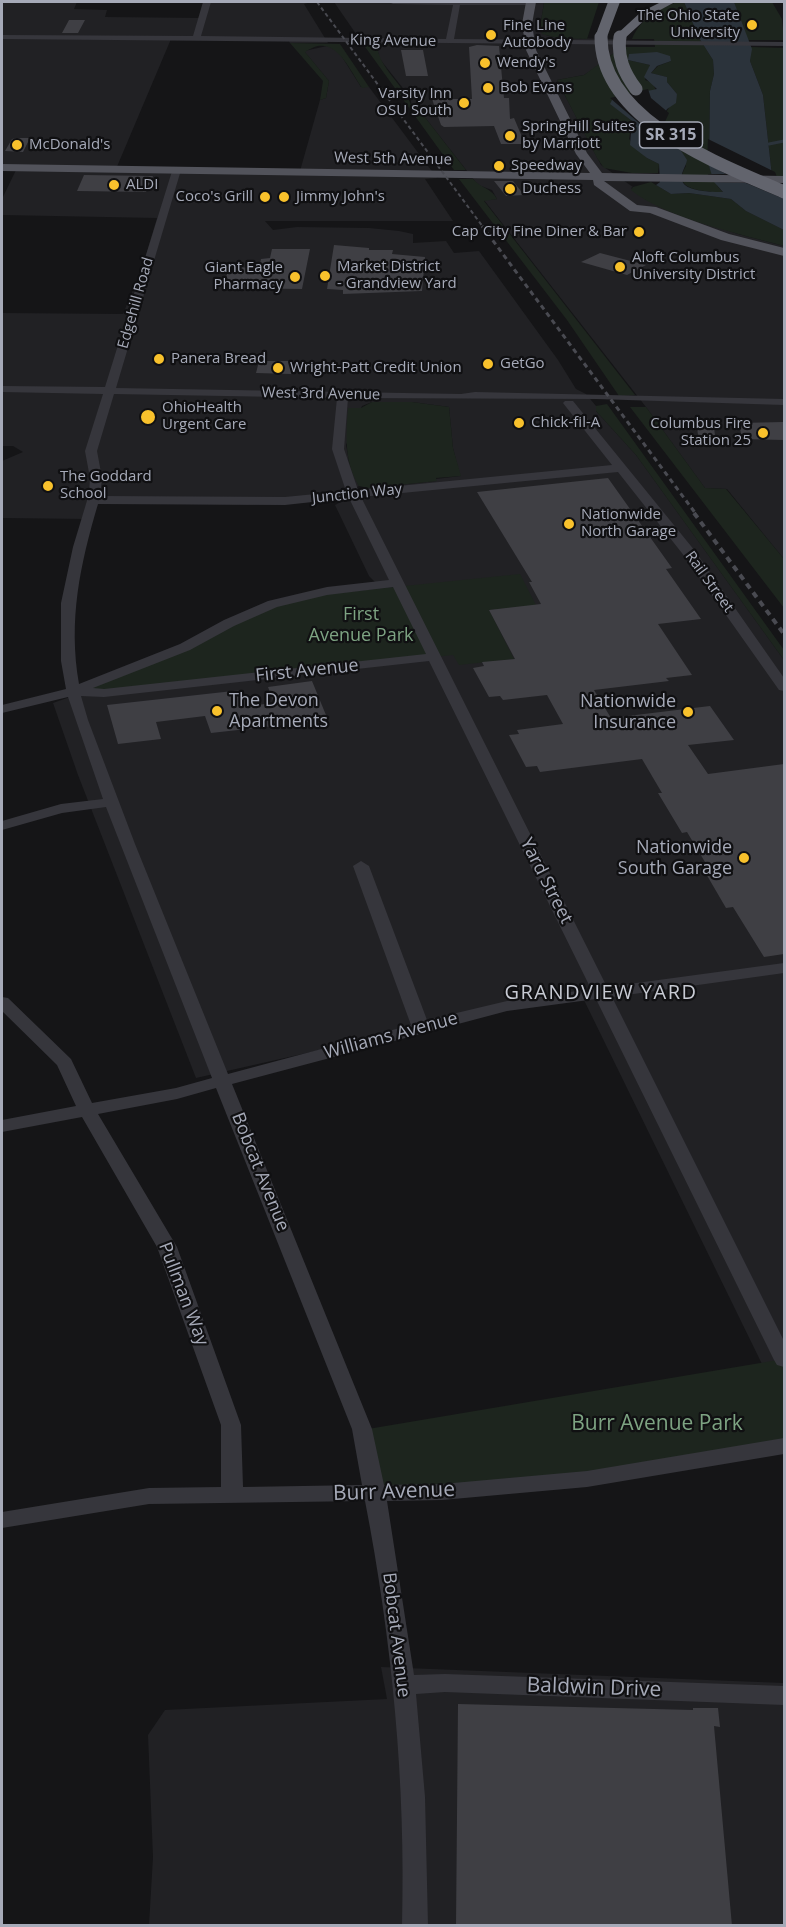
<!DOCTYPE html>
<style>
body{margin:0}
#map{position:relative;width:786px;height:1927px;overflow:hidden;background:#151517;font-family:"Open Sans",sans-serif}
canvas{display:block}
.frame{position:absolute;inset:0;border:3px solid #a6aab8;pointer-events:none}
</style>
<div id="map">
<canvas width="786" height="1927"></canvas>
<div class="frame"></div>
</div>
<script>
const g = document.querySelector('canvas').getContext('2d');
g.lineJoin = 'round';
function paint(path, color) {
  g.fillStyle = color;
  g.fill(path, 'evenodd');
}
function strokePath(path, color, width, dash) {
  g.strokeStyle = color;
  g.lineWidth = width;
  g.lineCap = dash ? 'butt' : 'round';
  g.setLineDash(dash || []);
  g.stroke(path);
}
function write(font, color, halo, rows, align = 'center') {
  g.font = font + ' "Open Sans",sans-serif';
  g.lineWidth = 4.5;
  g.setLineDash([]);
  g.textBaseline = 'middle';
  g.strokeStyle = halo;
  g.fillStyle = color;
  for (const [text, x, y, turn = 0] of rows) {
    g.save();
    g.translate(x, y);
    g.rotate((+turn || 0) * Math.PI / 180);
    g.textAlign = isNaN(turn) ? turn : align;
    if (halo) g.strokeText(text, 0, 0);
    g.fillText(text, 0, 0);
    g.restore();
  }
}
paint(new Path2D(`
 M2,2H77L74,9L107,10L105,17L202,18L207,2H311L304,4L328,43H290L288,40L171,39L116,169L300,171L320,100L326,98L329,81L304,51L327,46L337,49L361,87H369L437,178L425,179L453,221H265L273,230L297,227L369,228L399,231L413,234V243L446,241L454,253L479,251L558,360L576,389L586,394L596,406V411L636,455L784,660V1409L582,996L413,1029L196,1078L78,775L53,703L379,586L369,576L335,505L369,488L436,481V479L460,476L453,448L449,407L412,402H372L362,406L346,445L349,462L359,486L329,500L248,505L116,503L95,501L88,519L2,518V461L23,452L13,446H2V313L123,314L142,268L157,218L2,215V199L16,170L2,169Z
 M334,2H591L582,4L544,3L540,27L546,35L558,38L621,39L622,47L593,69L584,75L557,80L601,165L633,187L631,188L645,199L670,211L738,234L784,246V559L727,489L705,488L646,407L484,200L497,199L492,190L478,185L420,111H413L410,97L379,58L377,46L399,45L363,44Z
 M381,1667L784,1683V1925H149L153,1857L148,1735L165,1710L387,1699Z`), '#212124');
paint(new Path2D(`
 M591,2H599L587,39L558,38L542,34L540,27L544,3Z
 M677,2H684L699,38L713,60L714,74L710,91L709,166L718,187L724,193C707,191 670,192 686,166L661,121L677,94L667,82V77L651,73L658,66L671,61L628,60L650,65L645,80L653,83L656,91L611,104L632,121L629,139L647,158L659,164L658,173H632L604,168L597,158L557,80L584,75L622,47H655L654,39H632C640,19 658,9 677,2Z
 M734,2H772L782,19L784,40H747Z
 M290,43L340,44L369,87L362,88C348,67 334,31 305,52L329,81L326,98L320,100L323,81Z
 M363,44L407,45L377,46C380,71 407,86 413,111H420L466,170H454Z
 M751,47L784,48V176H772L763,95L750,61Z
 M459,179H473C481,188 491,188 497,199L484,201L635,395L619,396L567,320Z
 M651,182L671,194L689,193L731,199L746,211L784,230V246C743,235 663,217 631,190L633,187Z
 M372,402H412L449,407L453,448L461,476L436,478L437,481L369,488L359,486C344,462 346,435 348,408H361Z
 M607,404L784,650V660L636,455L596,411V406Z
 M630,407H646L705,488L726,489L784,559V608Z
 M520,574L536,605L489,610L514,659L459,665L453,655L104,693L73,691L298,597Z
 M784,1359V1446L671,1467L375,1493L362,1430Z`), '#1d251e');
paint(new Path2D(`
 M684,2H734L752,49L750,61L763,95L772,176L784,190V230L746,211L731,199L689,193L671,194L656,185L660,182L659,164L647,158L630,145L632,121L610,104L613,98L657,89L644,77L650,65L628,60L629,54L657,52L670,56L671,61L657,66L651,73L667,77V82L677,94L676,103L667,109L661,120L687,160C686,167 680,173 682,180C684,192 713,192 723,192L714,182L709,166L710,91L714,74L713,60L699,38Z`), '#2b333b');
paint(new Path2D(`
 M648,89L651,98L669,113L664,124L687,154L646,129L610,98Z
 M708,139L775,172L779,182L784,186V199L746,183L711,182L708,174H726L707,164Z`), '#151517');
strokePath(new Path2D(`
 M769,144L784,141`), '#2b333b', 3);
paint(new Path2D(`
 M69,20H85L78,33H62Z
 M477,45L499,46L504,98H509L510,119L514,118L525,144H501L494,126L444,127L441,125L432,99H472L469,47Z
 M401,50H423L428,76H406Z
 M16,138H30L23,152L5,151L12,139Z
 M84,175L153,176L146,192L77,191Z
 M494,181H513L524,195L506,196Z
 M334,245L369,248V250H393L392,254L425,257L422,291L343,294V290L327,289Z
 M272,249H310L302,289L223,288L229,267L259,268L261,259L270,258Z
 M600,253L646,265L627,275L581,262Z
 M259,361H294L291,374L256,373Z
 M696,420L713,421L715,435H698Z
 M783,422L784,440L742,439L739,423Z
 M608,478L672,568L666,569L701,619L658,624L692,675L666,678L669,681L594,690L611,718L710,706L734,740L688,745L708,774L784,764V954L764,957L733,907L726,908L705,872H711L687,832L682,833L658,793H662L642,759L540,772L537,766L526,767L509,735L519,734L517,730L563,724L547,695L503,700L500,696L489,697L473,668L484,666L482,662L515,659L489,610L541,604L529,582H532L477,492Z
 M312,681L328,720L211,733L205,716L156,722L161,739L118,744L107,705L242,690L248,706L274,703L268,687Z
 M458,1704L693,1710V1708H718L720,1727L714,1726L732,1926H456Z`), '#3f3f44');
paint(new Path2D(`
 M203,2H211L201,36L446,39L453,5L393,4L389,2H534L531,5H460L454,39L784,42V46L2,39V35L193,36Z
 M173,168L181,170L116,388L461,394L475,392L784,399V405L596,399L348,398L344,449L358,490L612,465L563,403L565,401H573L695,551L784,678V691L779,690L685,557L618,472L361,497L607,987L784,963V973L612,997L784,1341V1367L777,1365L774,1360L596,999L507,1011L232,1084L372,1429L384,1485L442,1484L587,1471L784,1438V1454L587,1487L442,1500L387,1501L414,1675L445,1674L784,1686V1705L445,1692L416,1694L425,1797L428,1926H402C406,1784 392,1640 365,1501L149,1504L2,1528V1512L149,1488L221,1487V1425L157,1247L82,1117L2,1132V1120L76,1106L57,1065L2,1011V997L8,998L71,1059L92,1103L176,1088L212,1078L106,807L62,813L2,830V821L61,804L103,799L68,697L2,713V705L66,689L61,661V603L73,547L89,494L90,478L85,451L103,394L2,392V386L105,387ZM114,394L337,398L332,449L346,491L285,497L100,496L102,478L97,451ZM349,498L389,580L327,587L268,601L224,620L180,644L79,684C68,620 80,565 98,504L285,505ZM393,587L426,654L104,689L93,688L190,650L234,626L277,607L327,595ZM429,661L591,989L507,1001L427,1020L369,866L361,861L353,866L411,1025L228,1074L135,844L88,720L81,696L104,697ZM216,1088L352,1429L362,1485L243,1487L241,1425L177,1247L98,1114L177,1099Z`), '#36363c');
paint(new Path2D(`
 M526,2H536L532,24L536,50L587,153L602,173L784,176V183L604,181L637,205L656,207L729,234L784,248V256L721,240L650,213L630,211L594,185L593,180L2,171V164L590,173L576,154L526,50L522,24Z`), '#52535b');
paint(new Path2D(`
 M608,2H620L607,37L605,39H597L595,37Z
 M661,2H675L649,16L624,39H616V35L641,12Z`), '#62646d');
strokePath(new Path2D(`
 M317,2L483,227`), '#494a51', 2, [4, 3]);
strokePath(new Path2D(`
 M482,226L696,514`), '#494a51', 3, [5, 4]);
strokePath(new Path2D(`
 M694,513L784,634`), '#494a51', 4, [6, 5]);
strokePath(new Path2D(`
 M601,37C601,121 720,164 784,192
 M620,37C617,57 624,73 636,89`), '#62646d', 13);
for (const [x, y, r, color] of [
 [752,25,6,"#f8c12c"],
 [491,35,6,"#f8c12c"],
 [485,63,6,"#f8c12c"],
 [488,88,6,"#f8c12c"],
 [464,103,6,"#f8c12c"],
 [510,136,6,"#f8c12c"],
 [17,145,6,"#f8c12c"],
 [499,166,6,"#f8c12c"],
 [114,185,6,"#f8c12c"],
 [510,189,6,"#f8c12c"],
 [265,197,6,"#f8c12c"],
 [284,197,6,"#f8c12c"],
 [639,232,6,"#f8c12c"],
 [620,267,6,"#f8c12c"],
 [325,276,6,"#f8c12c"],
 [295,277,6,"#f8c12c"],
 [159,359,6,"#f8c12c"],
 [488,364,6,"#f8c12c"],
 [278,368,6,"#f8c12c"],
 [148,417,8,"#f8c12c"],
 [519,423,6,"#f8c12c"],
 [763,433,6,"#f8c12c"],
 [48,486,6,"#f8c12c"],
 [569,524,6,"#f8c12c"],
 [217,711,6,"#f8c12c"],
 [688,712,6,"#f8c12c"],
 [744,858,6,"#f8c12c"]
]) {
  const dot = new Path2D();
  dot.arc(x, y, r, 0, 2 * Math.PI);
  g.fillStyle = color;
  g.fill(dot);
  strokePath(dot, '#101012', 2);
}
write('15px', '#a6aab8', '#101012', [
 ["The Ohio State",740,16,"right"],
 ["University",740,33,"right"],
 ["Fine Line",503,26],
 ["Autobody",503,43],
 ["Wendy's",497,63],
 ["Bob Evans",500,88],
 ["Varsity Inn",452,94,"right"],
 ["OSU South",452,111,"right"],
 ["SpringHill Suites",522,127],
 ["by Marriott",522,144],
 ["McDonald's",29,145],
 ["Speedway",511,166],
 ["ALDI",126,185],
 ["Duchess",522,189],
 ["Coco's Grill",253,197,"right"],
 ["Jimmy John's",296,197],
 ["Cap City Fine Diner & Bar",627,232,"right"],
 ["Aloft Columbus",632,258],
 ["University District",632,275],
 ["Market District",337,267],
 ["- Grandview Yard",337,284],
 ["Giant Eagle",283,268,"right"],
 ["Pharmacy",283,285,"right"],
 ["Panera Bread",171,359],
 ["GetGo",500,364],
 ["Wright-Patt Credit Union",290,368],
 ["OhioHealth",162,408],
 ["Urgent Care",162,425],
 ["Chick-fil-A",531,423],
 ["Columbus Fire",751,424,"right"],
 ["Station 25",751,441,"right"],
 ["The Goddard",60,477],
 ["School",60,494],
 ["Nationwide",581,515],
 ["North Garage",581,532]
], 'left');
write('15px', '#a6aab8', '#101012', [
 ["King Avenue",393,41,1],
 ["West 5th Avenue",393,159,1],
 ["Edgehill Road",136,303,-74],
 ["West 3rd Avenue",321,394,1],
 ["Junction Way",357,494,-6],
 ["Rail Street",709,582,54]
]);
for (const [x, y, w] of [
 [671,135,63]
]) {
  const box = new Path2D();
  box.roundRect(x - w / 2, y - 13, w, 26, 4.5);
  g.fillStyle = '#101012';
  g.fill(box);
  strokePath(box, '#a6aab8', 1.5);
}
write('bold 16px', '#a6aab8', null, [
 ["SR 315",671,135]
]);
write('18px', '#7da382', '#101012', [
 ["First",361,615],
 ["Avenue Park",361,636]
]);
write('18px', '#a6aab8', '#101012', [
 ["First Avenue",307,671,-6],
 ["Yard Street",546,881,63],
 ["Williams Avenue",391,1036,-15],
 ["Bobcat Avenue",260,1172,68],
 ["Pullman Way",183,1294,69],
 ["Bobcat Avenue",396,1635,83]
]);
write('18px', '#a6aab8', '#101012', [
 ["The Devon",229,701,"left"],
 ["Apartments",229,722,"left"],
 ["Nationwide",676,702],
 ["Insurance",676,723],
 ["Nationwide",732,848],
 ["South Garage",732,869]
], 'right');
g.letterSpacing = '1.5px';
write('20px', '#c7cad3', '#101012', [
 ["GRANDVIEW YARD",601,993]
]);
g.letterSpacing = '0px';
write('21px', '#7da382', '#101012', [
 ["Burr Avenue Park",657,1424]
]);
write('21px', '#a6aab8', '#101012', [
 ["Burr Avenue",394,1492,-2],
 ["Baldwin Drive",594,1688,2]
]);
</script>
